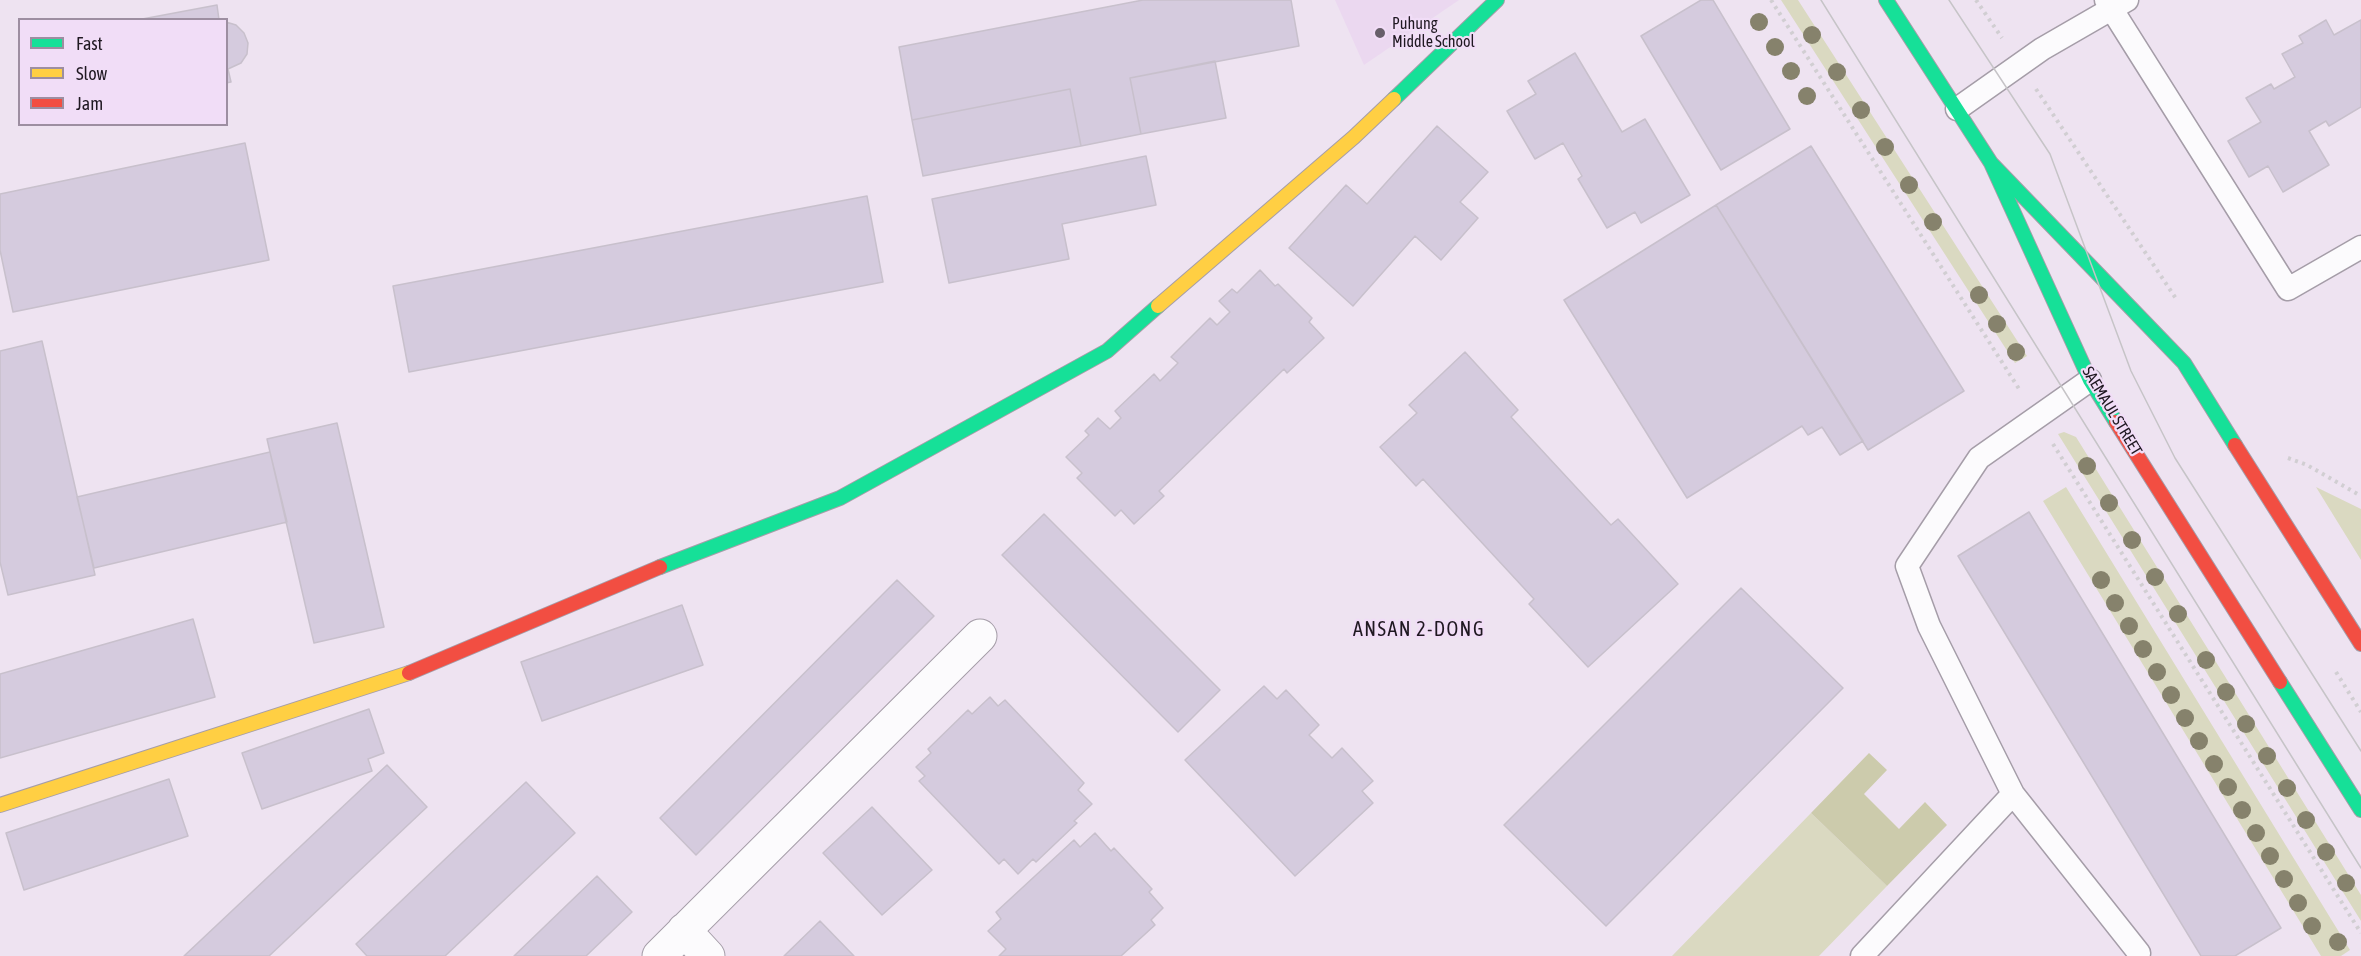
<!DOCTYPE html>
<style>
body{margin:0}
#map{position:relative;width:2361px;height:956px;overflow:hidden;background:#eee3f1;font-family:"Asap Condensed",sans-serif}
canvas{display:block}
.legend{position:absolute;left:18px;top:18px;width:210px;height:108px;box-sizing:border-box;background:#f1ddf7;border:2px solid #9d8ea1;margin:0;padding:8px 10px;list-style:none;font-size:18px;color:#1f1821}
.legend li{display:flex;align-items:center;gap:12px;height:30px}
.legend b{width:30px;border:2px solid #9d8ea1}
</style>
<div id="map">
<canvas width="2361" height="956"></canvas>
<ul class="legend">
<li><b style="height:8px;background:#16e098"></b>Fast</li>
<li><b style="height:8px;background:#ffcf43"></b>Slow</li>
<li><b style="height:8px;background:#f24e42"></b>Jam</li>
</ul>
</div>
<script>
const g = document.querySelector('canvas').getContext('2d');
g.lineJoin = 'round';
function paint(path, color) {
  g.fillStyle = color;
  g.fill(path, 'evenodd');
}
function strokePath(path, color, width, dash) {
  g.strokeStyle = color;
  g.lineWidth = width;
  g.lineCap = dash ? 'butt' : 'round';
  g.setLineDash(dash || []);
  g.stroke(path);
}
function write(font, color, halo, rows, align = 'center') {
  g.font = font + ' "Asap Condensed",sans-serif';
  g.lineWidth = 4.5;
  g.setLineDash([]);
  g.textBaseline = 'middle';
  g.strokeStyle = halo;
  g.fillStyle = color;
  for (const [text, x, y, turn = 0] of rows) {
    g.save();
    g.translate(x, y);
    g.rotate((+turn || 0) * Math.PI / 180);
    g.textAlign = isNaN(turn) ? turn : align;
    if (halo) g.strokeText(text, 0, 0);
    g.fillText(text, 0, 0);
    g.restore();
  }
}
paint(new Path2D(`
 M1335,0H1459L1364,65Z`), '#ebd8f0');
paint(new Path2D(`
 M1781,0H1798L2027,356L2015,363Z
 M2064,432L2076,437L2361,895V921L2058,434Z
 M2066,487L2350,950L2341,956H2321L2043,501Z
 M2316,487L2361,509V560Z
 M1811,813L1887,886L1819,956H1672Z`), '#dad9c1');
paint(new Path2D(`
 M1869,753L1887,770L1864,794L1899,829L1925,802L1947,825L1887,886L1811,813Z`), '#cccbac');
const building = new Path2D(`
 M1143,0H1291L1299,46L1130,78L1141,134L1081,146L1070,89L912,120L899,47Z
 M1701,0H1713L1790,129L1721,170L1641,36Z
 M217,5L219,20H137Z
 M2326,20L2334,35L2361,20V107L2329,126L2326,121L2309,131L2329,165L2283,192L2268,166L2249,177L2228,141L2261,122L2246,98L2271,84L2274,89L2295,77L2282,54L2303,43L2299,36Z
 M226,22L236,25L244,33L248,43L247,54L241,63L228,69L231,82L226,83Z
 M1575,53L1622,132L1645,119L1690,195L1641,223L1635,212L1607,228L1578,179L1582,176L1563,143L1535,159L1507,111L1536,94L1528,81Z
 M1215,61L1226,118L1141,134L1130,78Z
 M1070,89L1081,146L923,176L912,120Z
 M1437,126L1488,172L1460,202L1478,218L1441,260L1415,236L1353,306L1289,248L1346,185L1367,204Z
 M245,143L269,260L13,312L0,250V194Z
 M1811,146L1964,391L1868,450L1716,205Z
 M1146,156L1156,205L1062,224L1069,259L949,283L932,199Z
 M867,196L883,282L409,372L393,286Z
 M1716,205L1863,441L1840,455L1822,427L1808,435L1802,426L1687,498L1564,300Z
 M1260,270L1275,286L1278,284L1312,318L1309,322L1324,338L1287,373L1284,369L1159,491L1164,496L1134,524L1121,510L1115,516L1077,478L1082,473L1066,457L1089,435L1085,431L1098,418L1110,429L1121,418L1115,411L1154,374L1160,381L1178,363L1171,357L1210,318L1217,325L1230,312L1219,301L1232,289L1237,293Z
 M42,341L95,575L8,595L0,562V351Z
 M1465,352L1518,410L1511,417L1611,525L1618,519L1678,584L1588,667L1529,604L1534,599L1423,479L1416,486L1380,447L1417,413L1409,405Z
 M337,423L384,627L314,643L267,439Z
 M270,452L287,522L94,568L77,497Z
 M2029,512L2281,928L2235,956H2201L1958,556Z
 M1044,514L1220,690L1178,732L1002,555Z
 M897,580L934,616L696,855L660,818Z
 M1741,588L1843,688L1606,926L1504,825Z
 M682,605L703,665L542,721L521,662Z
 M193,619L215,697L0,758V674Z
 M1264,686L1277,699L1286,690L1319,725L1309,735L1332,758L1342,748L1373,781L1362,791L1373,803L1295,876L1185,760Z
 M990,697L998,706L1005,700L1084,783L1078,790L1092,804L1074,821L1077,823L1036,862L1033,859L1018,874L1004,859L999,864L919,781L925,776L916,767L931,753L928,749L968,710L972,714Z
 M369,709L384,753L368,759L372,771L262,809L242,753Z
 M387,765L427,807L269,956H184Z
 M169,779L188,836L24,890L6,833Z
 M526,782L575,833L445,956H367L356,944Z
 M872,807L932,870L882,915L823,853Z
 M1095,833L1111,851L1114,848L1152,889L1149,892L1163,908L1151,920L1155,925L1121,956H999L1006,949L988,931L1001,919L996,912L1074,840L1080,847Z
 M597,876L632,912L586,956H514Z
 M820,921L854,956H784Z`);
paint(building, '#d5cbde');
strokePath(building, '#c8c0cc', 1.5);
const lane = new Path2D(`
 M2106,0L2288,289L2361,247
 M1957,109L2042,49L2127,0
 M2090,380L1979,458L1907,566L1929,626L2013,794L2139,953
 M1862,956L2013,794`);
const street = new Path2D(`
 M684,930L708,956
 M659,956L980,636`);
const fast = new Path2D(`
 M1886,0L1991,163L2090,380L2116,422
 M1394,99L1497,0
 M1991,163L2184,363L2235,445
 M660,567L840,498L1107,351L1158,306
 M2280,682L2361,810`);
const slow = new Path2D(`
 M1158,306L1354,137L1394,99
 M0,805L409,673`);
const jam = new Path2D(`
 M2116,422L2280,682
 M2235,445L2361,644
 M409,673L660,567`);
strokePath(lane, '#a59da8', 25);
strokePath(street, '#a59da8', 35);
strokePath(fast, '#a59da8', 16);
strokePath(slow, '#a59da8', 16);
strokePath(jam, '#a59da8', 16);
strokePath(new Path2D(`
 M1771,0L2021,392
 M1976,0L2002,38
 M2036,89L2177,300
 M2053,444L2361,933
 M2288,458L2307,465L2361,496
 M2336,672L2361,712`), '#d1ced2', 4, [3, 4.5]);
strokePath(lane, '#fcfbfd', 22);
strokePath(street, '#fcfbfd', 33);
strokePath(fast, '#16e098', 14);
strokePath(slow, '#ffcf43', 14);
strokePath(jam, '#f24e42', 14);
strokePath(new Path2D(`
 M1821,0L2361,868
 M1949,0L2050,154L2131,371L2175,458L2361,751`), '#c6c4c7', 1.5);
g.fillStyle = '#86826c';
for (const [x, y] of [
 [1759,22],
 [1812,35],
 [1775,47],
 [1791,71],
 [1837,72],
 [1807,96],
 [1861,110],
 [1885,147],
 [1909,185],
 [1933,222],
 [1979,295],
 [1997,324],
 [2016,352],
 [2087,466],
 [2109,503],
 [2132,540],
 [2155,577],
 [2101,580],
 [2115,603],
 [2178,614],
 [2129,626],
 [2143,649],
 [2206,660],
 [2157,672],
 [2226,692],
 [2171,695],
 [2185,718],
 [2246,724],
 [2199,741],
 [2267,756],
 [2214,764],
 [2228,787],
 [2287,788],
 [2242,810],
 [2306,820],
 [2256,833],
 [2326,852],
 [2270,856],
 [2284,879],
 [2346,883],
 [2298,903],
 [2312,926],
 [2338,942]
]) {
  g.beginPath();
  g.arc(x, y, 9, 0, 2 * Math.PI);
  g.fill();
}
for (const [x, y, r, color] of [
 [1380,33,6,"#675f6a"]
]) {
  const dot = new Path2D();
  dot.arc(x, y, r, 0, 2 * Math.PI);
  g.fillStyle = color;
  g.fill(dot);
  strokePath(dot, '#f1ddf7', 2);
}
write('16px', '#1f1821', '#f1ddf7', [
 ["Puhung",1392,24],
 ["Middle School",1392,42]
], 'left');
write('16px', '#1f1821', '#f1ddf7', [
 ["SAEMAUL STREET",2112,411,59]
]);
g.letterSpacing = '1.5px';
write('20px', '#1f1821', '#f1ddf7', [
 ["ANSAN 2-DONG",1419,630]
]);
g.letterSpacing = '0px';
</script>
